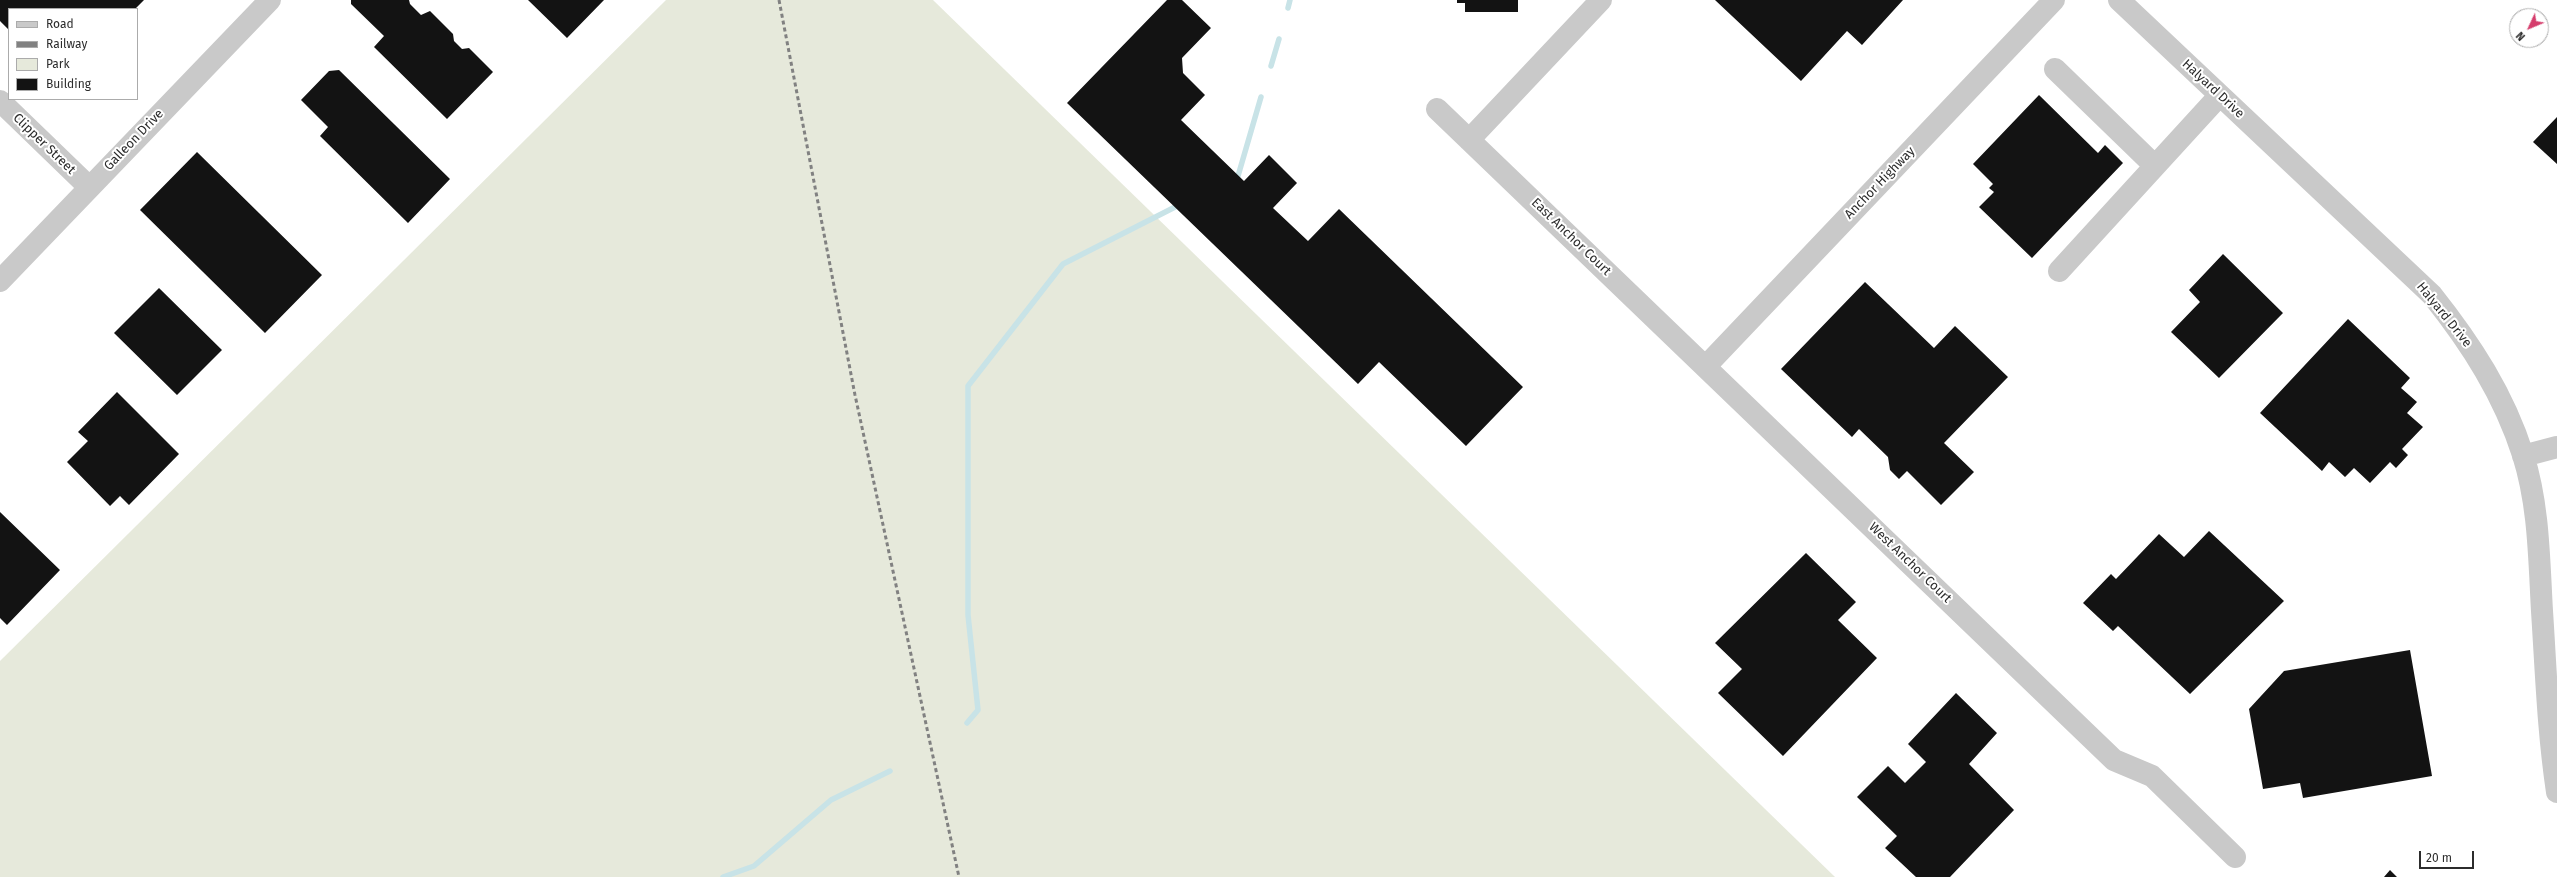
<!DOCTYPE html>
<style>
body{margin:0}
#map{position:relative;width:2557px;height:877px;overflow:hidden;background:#fff;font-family:"Fira Sans",sans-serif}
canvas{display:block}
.legend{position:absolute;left:8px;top:8px;width:130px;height:92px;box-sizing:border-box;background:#fff;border:1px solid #ababab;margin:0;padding:5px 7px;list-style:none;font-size:12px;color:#2c2c2c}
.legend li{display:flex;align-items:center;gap:8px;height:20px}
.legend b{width:20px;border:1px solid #ababab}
.north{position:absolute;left:2509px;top:8px;width:40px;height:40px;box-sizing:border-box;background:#fff;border:1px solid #ababab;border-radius:50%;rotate:226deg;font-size:11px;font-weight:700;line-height:16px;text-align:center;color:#2c2c2c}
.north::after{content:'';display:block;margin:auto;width:14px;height:18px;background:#d53d6c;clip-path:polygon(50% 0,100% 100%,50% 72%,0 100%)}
.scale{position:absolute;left:2419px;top:851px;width:55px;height:18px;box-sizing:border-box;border:2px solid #2c2c2c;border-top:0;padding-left:5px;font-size:12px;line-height:14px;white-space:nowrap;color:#2c2c2c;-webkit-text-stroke:3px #fff;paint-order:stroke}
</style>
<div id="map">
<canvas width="2557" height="877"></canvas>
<ul class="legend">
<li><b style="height:5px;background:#c9c9c9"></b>Road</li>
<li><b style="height:5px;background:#818181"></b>Railway</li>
<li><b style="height:11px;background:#e6e9db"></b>Park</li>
<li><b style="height:11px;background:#131313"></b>Building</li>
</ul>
<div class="north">N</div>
<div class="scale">20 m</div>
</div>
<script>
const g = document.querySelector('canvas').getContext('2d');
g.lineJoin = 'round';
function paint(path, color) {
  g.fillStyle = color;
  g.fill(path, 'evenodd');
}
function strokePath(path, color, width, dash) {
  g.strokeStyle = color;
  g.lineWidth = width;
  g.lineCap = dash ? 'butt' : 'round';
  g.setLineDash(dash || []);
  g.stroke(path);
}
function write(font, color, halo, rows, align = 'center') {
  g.font = font + ' "Fira Sans",sans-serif';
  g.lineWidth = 4;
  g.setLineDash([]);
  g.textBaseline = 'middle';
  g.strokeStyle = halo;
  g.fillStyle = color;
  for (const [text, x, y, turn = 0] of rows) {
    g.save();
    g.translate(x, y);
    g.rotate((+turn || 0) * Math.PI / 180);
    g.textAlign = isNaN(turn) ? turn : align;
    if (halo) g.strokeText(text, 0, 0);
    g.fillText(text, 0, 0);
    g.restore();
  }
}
paint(new Path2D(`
 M666,0H933L1835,877H0V661Z`), '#e6e9db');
strokePath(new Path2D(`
 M1288,8L1290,0
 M1271,66L1279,39
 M1232,179L1238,176L1261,97
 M967,723L978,710L968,615V386L1063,264L1181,204
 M723,877L754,866L831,800L890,771`), '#c8e3e7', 5.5);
paint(new Path2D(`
 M0,0H144L135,9H9V30L0,21Z
 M351,0H409L410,4L421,15L430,11L453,34L454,41L462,49L469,48L493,72L447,119L374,47L384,36L351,4Z
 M528,0H604L567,38Z
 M1167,0H1182L1211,28L1182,58L1183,73L1205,95L1181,120L1244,181L1269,155L1297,183L1273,208L1308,241L1339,209L1523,387L1466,446L1379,362L1358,384L1067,103Z
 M1457,0H1518V12H1465V3H1457Z
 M1715,0H1903L1862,45L1847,31L1801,81Z
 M339,70L450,179L408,223L320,136L328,127L301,100L329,71Z
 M2039,95L2098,153L2105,145L2123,163L2032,258L1979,207L1994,192L1989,188L1993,184L1973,164Z
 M2557,117V164L2533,142Z
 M197,152L322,275L265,333L140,210Z
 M2223,254L2283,313L2219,378L2171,332L2200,302L2189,290Z
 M1865,282L1934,348L1955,326L2008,377L1944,443L1974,472L1941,505L1907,471L1899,479L1890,470L1888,457L1859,429L1852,437L1781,369Z
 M159,288L222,350L177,395L114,333Z
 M2348,319L2410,378L2401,388L2417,402L2407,413L2423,427L2402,449L2408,455L2396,468L2390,462L2370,483L2354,468L2345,477L2329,462L2322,471L2260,413Z
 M117,392L179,454L129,505L120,496L110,506L67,462L88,441L78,432Z
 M0,512L60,570L7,625L0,618Z
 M2209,531L2284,601L2190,694L2118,626L2113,631L2083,603L2111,574L2116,579L2159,534L2184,557Z
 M1806,553L1856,602L1838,620L1877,658L1783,756L1718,693L1742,669L1715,643Z
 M2410,650L2432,776L2303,798L2300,783L2263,789L2249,709L2284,671Z
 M1956,693L1997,733L1969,764L2014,810L1950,877H1916L1885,848L1897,836L1857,797L1888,766L1905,783L1926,762L1908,744Z
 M2390,870L2397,877H2384Z`), '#131313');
strokePath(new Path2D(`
 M2119,0L2432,295C2471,344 2504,395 2523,455C2539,505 2539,559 2542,611C2546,672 2548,732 2557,792
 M2055,69L2155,166
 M0,101L89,187
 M1437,109L2114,760L2152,776L2235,857
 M1469,140L1601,0
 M2059,271L2220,95
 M0,281L270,0
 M1706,366L2054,0
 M2523,456L2557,447`), '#c9c9c9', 22);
strokePath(new Path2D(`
 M779,0L855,395L959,877`), '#818181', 3, [4, 3]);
write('13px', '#2c2c2c', '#fff', [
 ["Halyard Drive",2213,89,43],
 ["Galleon Drive",134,140,-46],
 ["Clipper Street",44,144,44],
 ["Anchor Highway",1880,183,-46],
 ["East Anchor Court",1571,237,44],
 ["Halyard Drive",2444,315,51],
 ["West Anchor Court",1910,563,44]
]);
</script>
